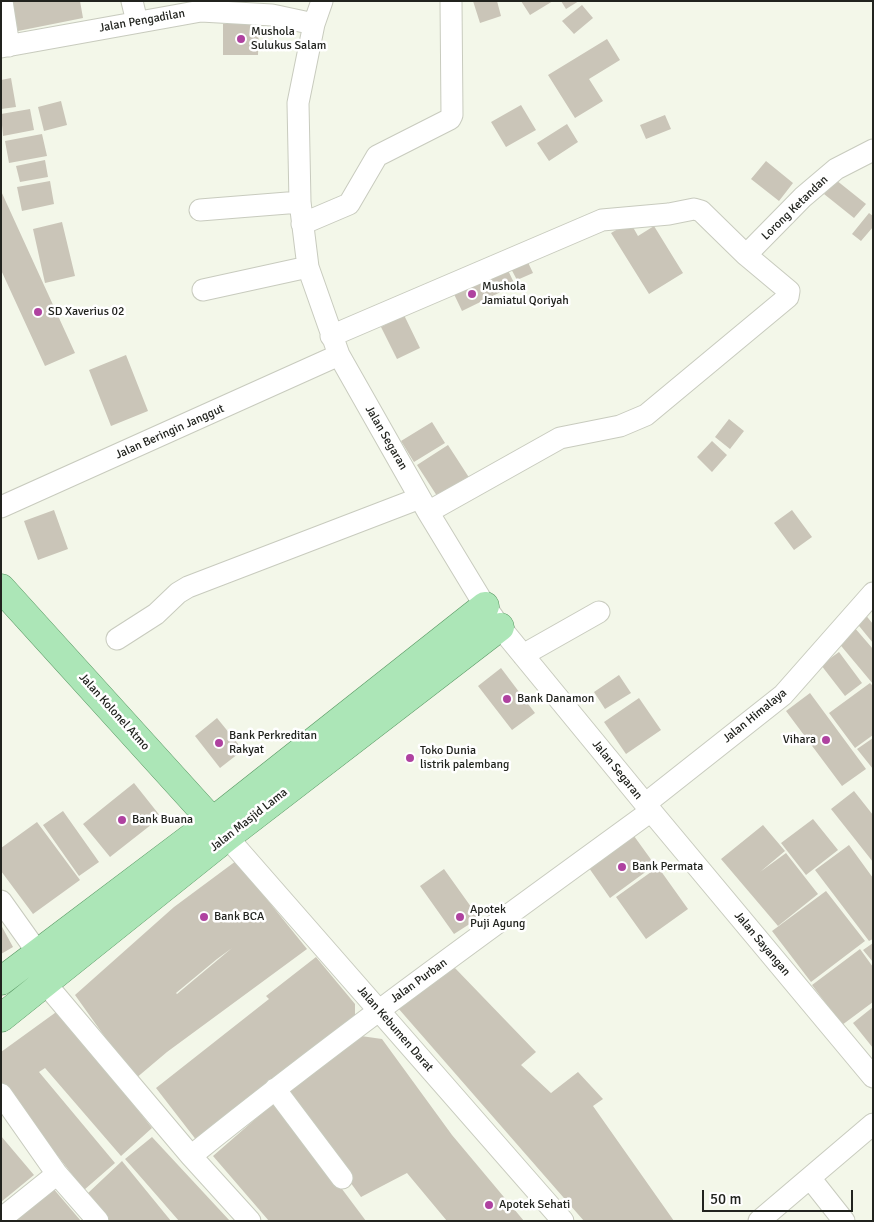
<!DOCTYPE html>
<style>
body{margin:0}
#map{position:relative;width:874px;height:1222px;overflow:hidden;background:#f3f7e9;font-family:Signika,sans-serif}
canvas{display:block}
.frame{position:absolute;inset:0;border:2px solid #21231e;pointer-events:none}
.scale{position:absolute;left:702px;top:1190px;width:151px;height:22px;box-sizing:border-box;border:2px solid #21231e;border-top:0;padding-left:6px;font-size:15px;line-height:18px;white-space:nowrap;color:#21231e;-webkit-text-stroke:4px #fff;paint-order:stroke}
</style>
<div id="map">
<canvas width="874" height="1222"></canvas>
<div class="frame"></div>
<div class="scale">50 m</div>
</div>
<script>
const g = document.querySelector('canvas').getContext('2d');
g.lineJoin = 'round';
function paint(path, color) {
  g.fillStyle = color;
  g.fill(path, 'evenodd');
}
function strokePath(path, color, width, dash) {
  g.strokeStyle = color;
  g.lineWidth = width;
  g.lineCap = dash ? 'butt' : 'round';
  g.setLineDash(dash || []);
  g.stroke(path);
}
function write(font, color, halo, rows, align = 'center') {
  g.font = font + ' Signika,sans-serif';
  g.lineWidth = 5;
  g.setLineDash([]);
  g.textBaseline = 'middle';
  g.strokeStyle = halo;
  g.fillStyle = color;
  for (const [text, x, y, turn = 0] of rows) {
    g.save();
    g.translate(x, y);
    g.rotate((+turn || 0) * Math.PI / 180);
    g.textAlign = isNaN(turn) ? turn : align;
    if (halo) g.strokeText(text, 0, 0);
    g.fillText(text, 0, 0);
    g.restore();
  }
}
paint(new Path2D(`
 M12,1H80L83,18L18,31Z
 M473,1H497L501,16L480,23Z
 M521,1H553L530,15Z
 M561,1H579L566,9Z
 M582,5L593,18L574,34L562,21Z
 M223,24H259L258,55H223Z
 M607,39L620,60L589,79L603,101L575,118L548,75Z
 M11,78L16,107L1,109V80Z
 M61,101L67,125L44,131L38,107Z
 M521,105L536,130L506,147L491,122Z
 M30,109L34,130L3,136L1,114Z
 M665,115L671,129L646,139L640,125Z
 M567,124L578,142L549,161L537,143Z
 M42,134L47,156L9,163L5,141Z
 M45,160L48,177L20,182L16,166Z
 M766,161L793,183L779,201L751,179Z
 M836,180L866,204L854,218L824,194Z
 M50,181L54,204L22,211L17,187Z
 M1,191L75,353L45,366L1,270Z
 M869,213L873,216V227L861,241L852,234Z
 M62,222L75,276L45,283L33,229Z
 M630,222L638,236L654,226L683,273L649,294L611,233Z
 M525,256L533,273L517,280L508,263Z
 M506,266L515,285L462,311L453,292Z
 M404,315L420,348L397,359L381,327Z
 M126,355L148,411L111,426L89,370Z
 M729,419L744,431L730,449L715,437Z
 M432,422L445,443L414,462L401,441Z
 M712,441L727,455L712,472L697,457Z
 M448,445L470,479L439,499L417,465Z
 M54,510L68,549L38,560L24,521Z
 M792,510L812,537L794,550L774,523Z
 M864,613L873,624V643L855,621Z
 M854,627L873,649V684L837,641Z
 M839,652L862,683L845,696L821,665Z
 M501,668L535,713L512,730L478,686Z
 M619,675L631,693L605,709L594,692Z
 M870,683L873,686V735L855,748L829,713Z
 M810,693L866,769L842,786L786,711Z
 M639,698L661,730L626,754L604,722Z
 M217,718L243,750L220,768L195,736Z
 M873,738V769L857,749Z
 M134,783L161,817L110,857L83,824Z
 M854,791L873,815V862L831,809Z
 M63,811L99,862L79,876L43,825Z
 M813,819L838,850L806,875L781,843Z
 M37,822L80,880L33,914L1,871V848Z
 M763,825L785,851L760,872L786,853L818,894L778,926L721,859Z
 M634,836L655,865L610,898L589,868Z
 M849,845L873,878V939L869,941L815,870Z
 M236,861L307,949L167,1052L135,1079L75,995L174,907ZM232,948L177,994L176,993L217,959Z
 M658,867L688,909L646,939L616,897Z
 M444,869L479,918L454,934L420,886Z
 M826,891L865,941L811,982L772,931Z
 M1,925L13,947L1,954Z
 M873,943V962L863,950Z
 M860,949L873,967V1002L842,1025L812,985Z
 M316,957L355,1004V1018L197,1141L156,1088L269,999L266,996Z
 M454,967L536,1052L521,1065L551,1093L578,1072L603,1099L593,1106L674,1221H584L398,1008Z
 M873,1007V1048L853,1023Z
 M59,1010L152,1128L121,1156L45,1068L39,1072L115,1163L84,1190L1,1082V1052Z
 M361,1036L382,1039L452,1135L524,1221H447L407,1173L361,1197L283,1090Z
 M276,1101L366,1221H269L213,1156Z
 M1,1136L34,1175L1,1202Z
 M152,1137L230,1221H179L125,1159Z
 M122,1161L171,1221H109L87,1194Z
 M52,1187L81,1221H14Z`), '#cac5b8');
const minor = new Path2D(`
 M2,1L9,46
 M132,1L137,22
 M322,1L314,24L298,103L300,202L308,267L339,355L428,512L485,606L500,627L651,811L873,1077
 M1,47L201,11L272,15L314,24
 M200,210L300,202
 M302,224L349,204L377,156L450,119L452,115L451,1
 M746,255L803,197L836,169L873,150
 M203,290L308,267
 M331,336L602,220L669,214L694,209L701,211L746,255L789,291L788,297L646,415L620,426L560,438L428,512
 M1,507L339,355
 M117,639L156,614L178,593L188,587L420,498
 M523,655L599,612
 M645,804L783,695L873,593
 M227,837L563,1221
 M1,901L38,953
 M45,983L191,1156L250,1221
 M275,1089L342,1178
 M1,1094L57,1174L98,1221
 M191,1156C340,1036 496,924 651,811
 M810,1178L844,1221
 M1,1219L57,1174
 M759,1221L873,1124`);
const major = new Path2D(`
 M1,588L224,834
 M1,981L213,821L485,606
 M1,1018L227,837L500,627`);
strokePath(minor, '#c8cbbe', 23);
strokePath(major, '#589762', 29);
strokePath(minor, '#fff', 21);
strokePath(major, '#ace6b7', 28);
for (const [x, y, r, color] of [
 [241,39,5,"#af42a0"],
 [472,294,5,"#af42a0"],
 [38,312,5,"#af42a0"],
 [507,699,5,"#af42a0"],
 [826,740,5,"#af42a0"],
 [219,743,5,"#af42a0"],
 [410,758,5,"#af42a0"],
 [122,820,5,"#af42a0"],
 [622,867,5,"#af42a0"],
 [204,917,5,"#af42a0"],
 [460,917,5,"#af42a0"],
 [489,1205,5,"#af42a0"]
]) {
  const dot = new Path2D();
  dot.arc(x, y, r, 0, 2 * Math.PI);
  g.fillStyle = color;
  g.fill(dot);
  strokePath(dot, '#fff', 2);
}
write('12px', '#21231e', '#fff', [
 ["Jalan Pengadilan",142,21,-10],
 ["Lorong Ketandan",795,208,-44],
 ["Jalan Beringin Janggut",170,432,-24],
 ["Jalan Segaran",386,438,60],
 ["Jalan Kolonel Atmo",114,712,48],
 ["Jalan Himalaya",755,716,-39],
 ["Jalan Segaran",617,770,51],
 ["Jalan Masjid Lama",249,820,-38],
 ["Jalan Sayangan",762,944,50],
 ["Jalan Purban",419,981,-36],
 ["Jalan Kebumen Darat",395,1029,49]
]);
write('12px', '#21231e', '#fff', [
 ["Mushola",251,32],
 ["Sulukus Salam",251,46],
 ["Mushola",482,287],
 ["Jamiatul Qoriyah",482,301],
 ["SD Xaverius 02",48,312],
 ["Bank Danamon",517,699],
 ["Bank Perkreditan",229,736],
 ["Rakyat",229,750],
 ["Vihara",816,740,"right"],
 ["Toko Dunia",420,751],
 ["listrik palembang",420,765],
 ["Bank Buana",132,820],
 ["Bank Permata",632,867],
 ["Apotek",470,910],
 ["Puji Agung",470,924],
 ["Bank BCA",214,917],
 ["Apotek Sehati",499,1205]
], 'left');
</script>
